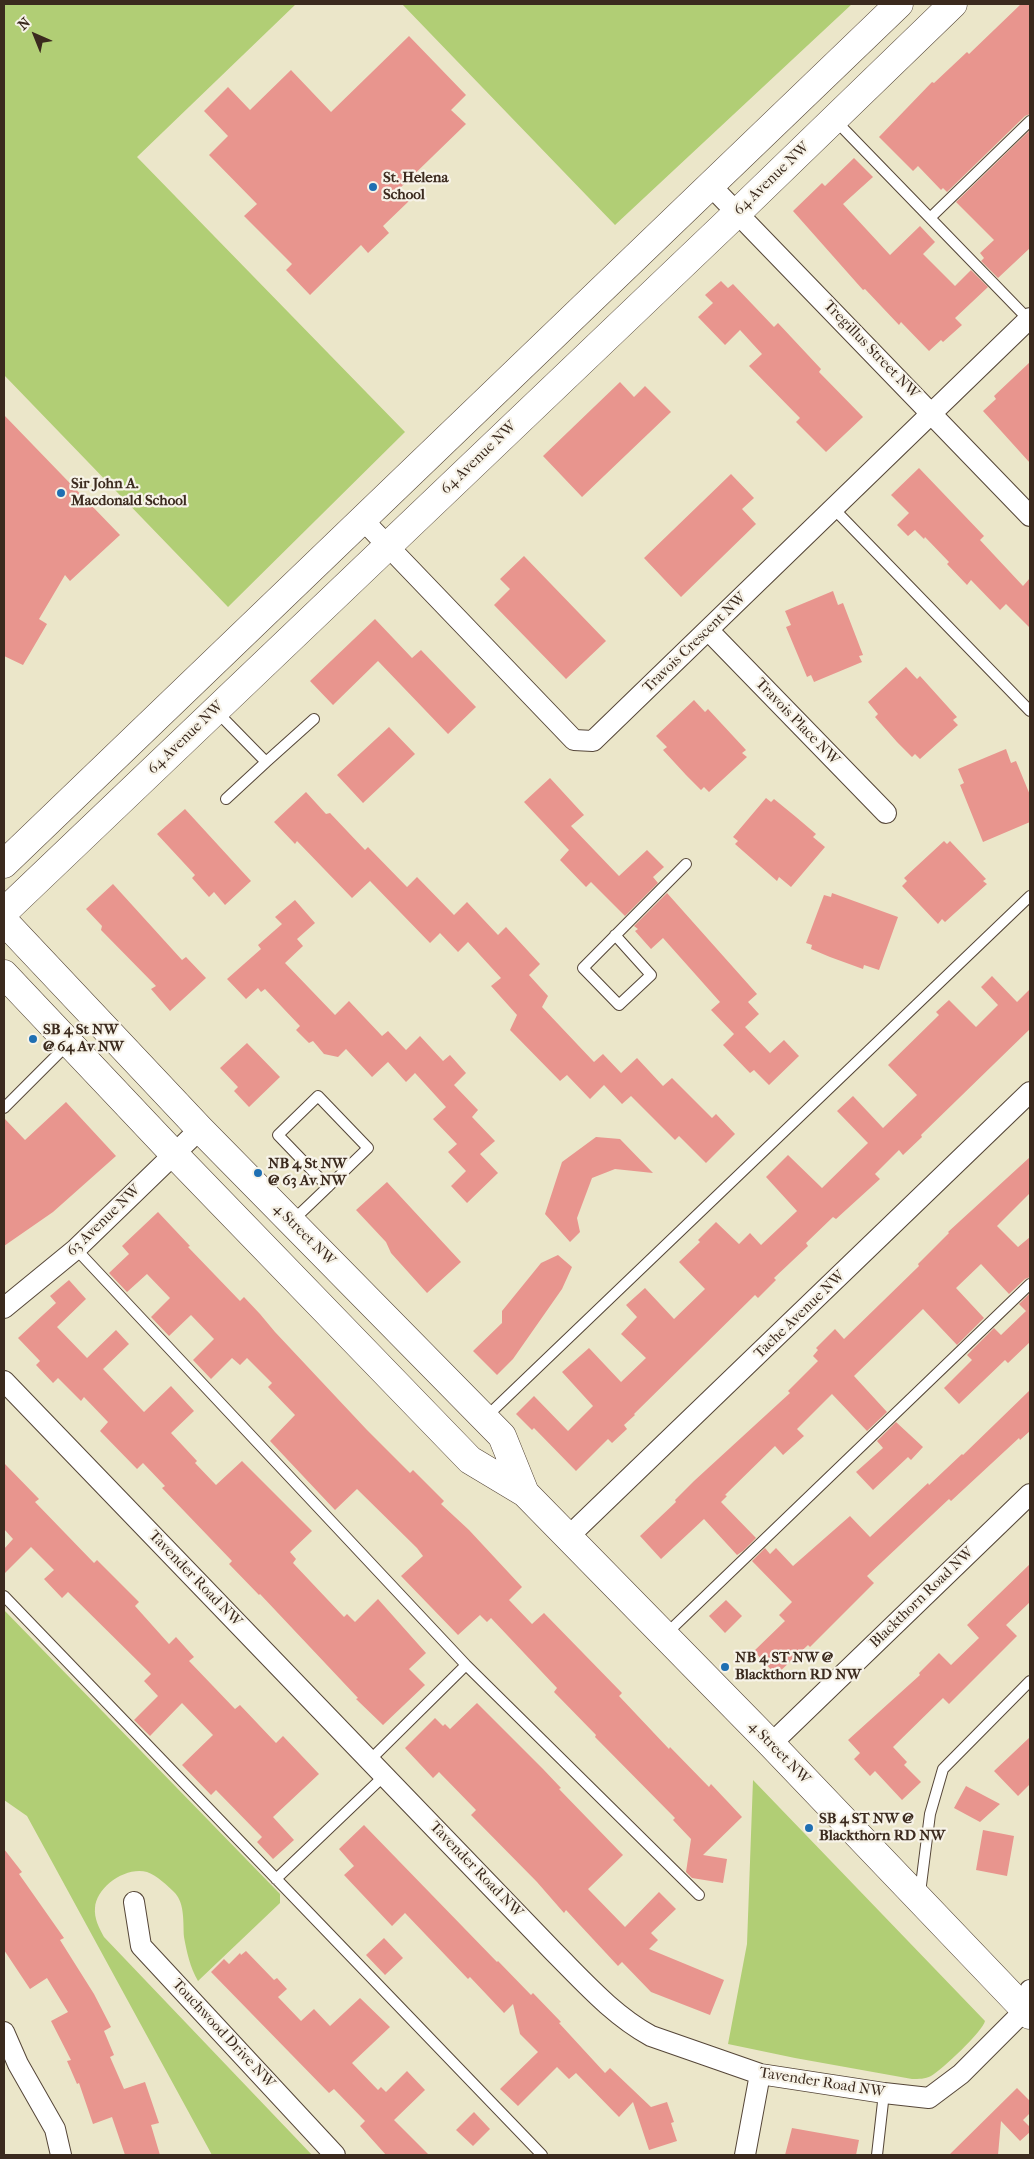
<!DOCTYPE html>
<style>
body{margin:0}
#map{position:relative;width:1034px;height:2159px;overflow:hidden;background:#ebe6c9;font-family:"IM FELL French Canon",serif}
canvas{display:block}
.frame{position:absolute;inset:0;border:5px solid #3b2a1e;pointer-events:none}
.north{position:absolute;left:10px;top:10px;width:50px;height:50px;-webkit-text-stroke:4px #f7f3e8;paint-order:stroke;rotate:316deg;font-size:14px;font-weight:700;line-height:20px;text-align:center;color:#3b2a1e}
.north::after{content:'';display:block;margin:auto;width:18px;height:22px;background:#3b2a1e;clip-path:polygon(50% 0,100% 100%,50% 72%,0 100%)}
</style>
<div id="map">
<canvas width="1034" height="2159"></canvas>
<div class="frame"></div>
<div class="north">N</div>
</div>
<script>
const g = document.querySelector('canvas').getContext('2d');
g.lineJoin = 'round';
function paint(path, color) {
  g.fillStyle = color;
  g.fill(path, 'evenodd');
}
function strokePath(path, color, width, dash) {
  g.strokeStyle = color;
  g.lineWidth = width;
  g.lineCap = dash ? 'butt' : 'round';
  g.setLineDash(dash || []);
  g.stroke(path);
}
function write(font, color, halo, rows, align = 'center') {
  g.font = font + ' "IM FELL French Canon",serif';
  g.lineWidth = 4.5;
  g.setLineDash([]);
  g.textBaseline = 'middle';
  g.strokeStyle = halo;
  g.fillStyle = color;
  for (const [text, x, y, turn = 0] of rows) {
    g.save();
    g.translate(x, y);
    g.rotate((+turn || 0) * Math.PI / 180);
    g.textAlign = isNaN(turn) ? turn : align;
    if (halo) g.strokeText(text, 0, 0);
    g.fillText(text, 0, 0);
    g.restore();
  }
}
paint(new Path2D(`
 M4,4H296L137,157L405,432L228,607L4,375Z
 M402,4H852L615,225Z
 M4,1610L280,1894V1903L198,1981C190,1967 187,1953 184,1937C183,1923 185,1904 175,1893C168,1886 156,1875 147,1872C126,1866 96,1887 95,1908C94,1918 99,1928 104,1937L312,2155H212L27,1816L4,1800Z
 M753,1780L985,2021C983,2031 942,2070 931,2076C925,2079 919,2079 912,2079L795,2058L728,2044L747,1944Z`), '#b1ce75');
paint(new Path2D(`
 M1021,4H1030V114L1025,116L947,192L943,188L941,190L918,166L913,171L879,137L932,82L934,83L967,52L969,54Z
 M409,36L466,95L451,110L466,124L398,190L409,201L383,226L389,233L368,253L361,245L310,295L286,270L292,264L244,216L257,204L209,155L228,136L204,111L228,87L250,110L291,70L331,112Z
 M1030,130V248L998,278L981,261L984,258L980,253L994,240L956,202Z
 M854,158L873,177L843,204L890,255L920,226L935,242L923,254L955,286L971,270L988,287L955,318L962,325L943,342L941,340L929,351L901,322L899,325L865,289L863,290L793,211L822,183L825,186Z
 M721,281L728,288L733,284L774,327L778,323L821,369L819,372L863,417L826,452L796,422L800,418L749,366L762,354L740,330L725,345L698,317L713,303L705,295Z
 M1030,362V463L983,411L996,399L994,396Z
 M620,382L634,397L645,386L671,412L582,497L543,456Z
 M4,415L120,535L70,581L65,575L39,619L47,624L23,665L4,656Z
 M919,468L984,536L980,540L1023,586L1030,578V628L1006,604L1000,610L971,580L967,585L947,564L949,562L925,537L924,539L915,530L908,536L897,525L909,513L891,495Z
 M731,474L754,498L742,509L756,524L681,597L644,558Z
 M524,556L606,641L566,679L494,605L510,589L500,579Z
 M833,591L838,605L843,603L863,655L859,656L862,662L814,682L811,675L807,677L799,658L786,627L791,625L785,611Z
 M375,619L412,658L421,650L476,707L448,734L378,661L333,705L310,681Z
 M906,667L917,679L920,676L957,717L953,720L958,725L920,759L915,754L912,757L897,742L875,717L878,714L868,702Z
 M694,700L705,712L708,709L746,750L742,753L747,757L709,792L704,787L701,790L686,775L663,750L667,747L656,736Z
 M389,727L415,754L363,803L337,775Z
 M1006,749L1011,763L1016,761L1030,795V822L983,842L960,785L964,783L958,769Z
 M550,778L584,815L571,826L619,876L647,850L664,867L653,877L658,883L625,916L591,882L586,887L560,860L569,850L524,802Z
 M306,792L326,814L330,813L365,850L368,847L407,887L417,877L454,915L467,902L498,935L506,927L540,964L529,975L548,996L542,1007L594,1062L603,1054L621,1073L637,1058L663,1086L672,1078L712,1118L716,1114L735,1134L706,1163L679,1136L675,1140L631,1096L622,1104L604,1085L590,1099L567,1075L560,1081L510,1030L517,1015L491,986L501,978L468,942L458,952L440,933L430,943L370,881L352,898L297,841L295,844L274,822Z
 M766,798L771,802L774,799L796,817L816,834L813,837L825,847L791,887L779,877L777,881L735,844L738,841L733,837Z
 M185,809L251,881L225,905L214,892L209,897L192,878L195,875L157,834Z
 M944,841L947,844L950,841L986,879L983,881L987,884L945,922L942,919L938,924L902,886L907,881L904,878Z
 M113,884L182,960L186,957L206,978L170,1011L151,989L156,986L101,930L102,926L86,909Z
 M667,893L757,994L748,1002L759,1014L745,1027L770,1053L784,1040L799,1056L769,1085L754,1070L750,1073L723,1045L734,1034L711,1010L720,1002L663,938L651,949L635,931L638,929L634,926Z
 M832,893L898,917L879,970L864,965L863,969L830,957L811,949L812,945L806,943L824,895L831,897Z
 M295,900L315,923L297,939L303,946L285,963L335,1015L349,1001L382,1036L388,1031L406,1050L420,1036L443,1061L450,1055L466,1073L454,1085L478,1110L472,1117L495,1141L480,1154L498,1173L467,1203L451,1186L466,1171L448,1152L457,1144L433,1119L446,1107L415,1073L406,1082L388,1062L372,1077L346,1049L338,1057L324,1054L313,1041L309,1043L296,1030L300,1026L265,989L261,992L258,988L246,999L227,979L261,949L258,945L282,924L275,917Z
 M992,976L1017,1002L1030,989V1029L921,1135L922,1137L903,1155L899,1150L875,1174L880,1179L836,1219L833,1217L806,1243L808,1246L774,1278L776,1280L758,1298L755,1295L634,1414L635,1415L624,1425L627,1429L612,1443L608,1439L576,1471L534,1428L532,1430L516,1414L534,1396L568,1431L593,1406L562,1372L589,1348L621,1382L646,1358L621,1334L637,1317L626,1305L645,1288L674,1319L705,1289L679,1262L700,1242L698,1240L716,1222L739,1244L750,1233L761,1245L797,1211L766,1177L788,1155L822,1188L868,1143L837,1111L853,1096L883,1128L917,1095L888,1065L939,1015L936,1012L949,1000L976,1027L998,1005L981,987Z
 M247,1043L280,1077L249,1107L234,1091L238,1087L220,1068Z
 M66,1102L116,1156L53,1212L4,1246V1118L25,1140Z
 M596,1137L620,1139L653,1173L615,1169L592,1178L577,1218L580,1232L570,1242L545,1214L562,1162Z
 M1030,1157V1193L997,1226L1018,1247L1030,1237V1277L1025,1279L1009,1294L981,1264L956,1288L984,1318L957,1345L923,1309L854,1376L887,1412L867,1431L832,1394L797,1429L804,1436L783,1455L775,1446L725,1495L727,1496L721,1502L756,1538L743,1551L737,1555L704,1519L661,1559L640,1536L676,1502L675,1500L694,1481L790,1393L788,1391L818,1361L813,1356L818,1350L816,1348L835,1329L844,1339L919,1266L918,1264L949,1233L948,1232Z
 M387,1182L461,1262L427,1293L391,1253L386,1242L356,1210Z
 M158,1212L190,1246L188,1247L240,1301L244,1297L260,1314L275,1332L367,1430L410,1473L413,1470L444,1501L441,1504L469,1530L522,1587L509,1600L532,1624L544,1613L622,1693L619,1696L669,1749L670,1747L709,1787L711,1784L742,1817L703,1855L727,1859L723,1883L692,1878L686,1872L691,1839L673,1820L675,1818L595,1737L596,1735L554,1692L557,1688L491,1618L487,1622L480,1615L458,1635L401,1576L423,1556L417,1548L357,1489L335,1510L270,1441L295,1415L268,1387L272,1383L247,1358L240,1365L232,1358L211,1379L193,1360L214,1339L191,1315L169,1336L151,1317L170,1298L147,1274L127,1292L109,1273L129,1254L122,1246Z
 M558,1255L572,1267L562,1289L513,1359L497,1375L473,1351L502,1323V1311L541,1263Z
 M69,1280L86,1299L57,1327L87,1358L116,1330L129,1344L103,1369L144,1412L171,1386L194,1411L171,1433L197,1461L195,1463L216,1485L242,1461L312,1531L290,1552L296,1559L293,1563L344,1617L347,1614L355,1622L378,1599L426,1653L409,1669L425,1685L383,1725L356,1699L358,1698L260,1594L259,1595L229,1564L232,1561L162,1488L165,1486L143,1463L137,1469L100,1431L108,1422L84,1397L81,1401L58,1378L53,1383L36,1365L40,1361L18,1338L56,1303L50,1296Z
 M1030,1293V1342L1008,1363L1005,1360L959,1404L944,1388L972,1360L967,1355L994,1328L1001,1335L1026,1311L1019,1304Z
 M1030,1390V1431L1020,1440L1019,1438L951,1501L949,1499L867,1576L874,1583L810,1647L808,1645L776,1675L754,1651L785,1621L779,1615L792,1602L752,1561L765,1548L770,1554L776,1548L793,1566L850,1516L870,1537L928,1483L929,1485L962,1454L963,1455Z
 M896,1422L923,1447L911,1460L908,1457L873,1490L856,1472L883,1448L877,1441Z
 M4,1463L39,1499L35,1502L94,1563L97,1560L139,1602L135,1606L169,1644L176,1637L194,1657L189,1661L235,1709L240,1705L276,1743L283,1736L319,1774L273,1817L294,1840L273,1859L257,1842L262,1837L216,1790L211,1795L182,1765L213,1735L182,1703L150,1736L134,1720L158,1696L144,1681L151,1674L68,1592L62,1598L44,1579L54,1570L31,1547L4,1574V1549L13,1539L4,1529Z
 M1030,1564V1602L1006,1625L1017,1636L949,1704L943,1698L893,1747L907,1762L904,1765L921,1782L902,1800L875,1771L870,1776L854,1759L860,1753L848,1740L920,1675L919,1673L939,1653L951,1665L979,1638L967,1625Z
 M726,1600L742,1616L725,1633L709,1616Z
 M477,1703L543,1769L561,1788L559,1789L623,1855L588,1889L625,1927L659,1892L676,1909L651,1933L658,1940L649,1949L724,1980L710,2015L651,1992L622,1962L618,1966L566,1910L564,1913L537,1882L471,1815L476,1810L439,1772L433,1778L405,1748L435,1718L443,1726L445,1724L450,1729Z
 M1030,1737V1784L1018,1796L994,1771Z
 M966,1786L1000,1804L980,1822L954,1808Z
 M364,1825L497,1962L498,1961L531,1995L533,1993L561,2022L559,2023L605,2073L610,2068L651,2107L667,2102L674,2122L671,2123L677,2141L649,2150L633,2102L619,2117L576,2073L569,2079L557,2067L518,2106L500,2089L538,2052L520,2034L513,2004L504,2013L470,1977L468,1979L405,1913L392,1926L344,1875L354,1866L339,1849Z
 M983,1830L1014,1836L1007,1876L976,1870Z
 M4,1849L22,1872L19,1874L64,1938L60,1940L94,1994L111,2027L104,2031L114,2055L110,2057L124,2089L145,2082L159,2123L151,2125L160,2155H125L112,2117L93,2124L79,2083L77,2084L67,2061L71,2060L51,2021L68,2012L47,1978L30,1989L4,1950Z
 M384,1938L403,1958L385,1975L366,1955Z
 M246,1951L274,1980L277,1978L287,1989L278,1997L301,2021L314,2009L330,2026L360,1998L390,2027L352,2063L378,2090L381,2087L386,2092L407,2071L425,2090L394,2120L429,2155H386L360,2126L365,2121L334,2089L329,2093L211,1972L224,1959L229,1964L240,1953L241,1955Z
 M1017,2088L1030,2101V2113L1023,2120L1030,2127V2132L1020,2141L1001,2121L998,2155H949Z
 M474,2112L490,2129L473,2146L456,2130Z
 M792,2128L859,2140L856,2155H785Z`), '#e8958e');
const service = new Path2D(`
 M834,119L1030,321
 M930,218L1030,121
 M834,509L1030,711
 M216,711L266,762L314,719
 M226,799L266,762
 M615,935L651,975L619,1005L583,968L686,864
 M4,1108L69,1043
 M292,1221C318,1197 343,1172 368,1148L318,1096L278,1135L328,1187
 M76,1249L466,1665L699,1895
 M486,1417L1030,896
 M4,1596L542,2155
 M665,1635L1030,1284
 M370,1760L466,1665
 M276,1879L385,1775
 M920,1893L930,1814L943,1769L1030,1681
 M877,2155L884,2093`);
const minor = new Path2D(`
 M710,185L1030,516
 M362,519L574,740L593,741L1030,318
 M709,631L886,813
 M4,1308L76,1249L200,1129
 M4,1381L554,1952C585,1983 613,2015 651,2036L760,2074L884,2093L929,2098L961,2074L1025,2010L1030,1990
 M568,1537L1030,1092
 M771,1744L1030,1494
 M134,1902L141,1946L335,2155
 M4,2032L18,2064L55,2129L61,2155
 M745,2155L760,2074`);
const secondary = new Path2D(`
 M4,864L899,4
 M4,912L737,213L953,4
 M4,921L200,1129L502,1436L525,1493
 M4,974L174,1154L470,1460L525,1493L771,1744L1030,2015`);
strokePath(service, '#554638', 12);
strokePath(minor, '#554638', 22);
strokePath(secondary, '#554638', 29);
strokePath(service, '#fff', 10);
strokePath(minor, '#fff', 20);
strokePath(secondary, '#fff', 28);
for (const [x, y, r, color] of [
 [373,187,5,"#1f6fb2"],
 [61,493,5,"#1f6fb2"],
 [33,1039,5,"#1f6fb2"],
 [258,1173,5,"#1f6fb2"],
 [725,1667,5,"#1f6fb2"],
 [809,1828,5,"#1f6fb2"]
]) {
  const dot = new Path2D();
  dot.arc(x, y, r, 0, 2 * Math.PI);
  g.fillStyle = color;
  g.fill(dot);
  strokePath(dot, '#f7f3e8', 2);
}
write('bold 15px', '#3b2a1e', '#f7f3e8', [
 ["St. Helena",383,178],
 ["School",383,195],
 ["Sir John A.",71,484],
 ["Macdonald School",71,501],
 ["SB 4 St NW",43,1030],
 ["@ 64 Av NW",43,1047],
 ["NB 4 St NW",268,1164],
 ["@ 63 Av NW",268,1181],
 ["NB 4 ST NW @",735,1658],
 ["Blackthorn RD NW",735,1675],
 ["SB 4 ST NW @",819,1819],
 ["Blackthorn RD NW",819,1836]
], 'left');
write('15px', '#3b2a1e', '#f7f3e8', [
 ["64 Avenue NW",772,179,-44],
 ["Tregillus Street NW",871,350,46],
 ["64 Avenue NW",479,458,-44],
 ["Travois Crescent NW",695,643,-44],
 ["Travois Place NW",797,722,46],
 ["64 Avenue NW",186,738,-44],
 ["63 Avenue NW",104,1221,-44],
 ["4 Street NW",304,1235,45],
 ["Tache Avenue NW",800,1315,-44],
 ["Tavender Road NW",195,1579,46],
 ["Blackthorn Road NW",922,1598,-44],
 ["4 Street NW",779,1753,46],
 ["Tavender Road NW",476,1870,46],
 ["Touchwood Drive NW",223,2034,47],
 ["Tavender Road NW",822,2083,9]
]);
</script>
